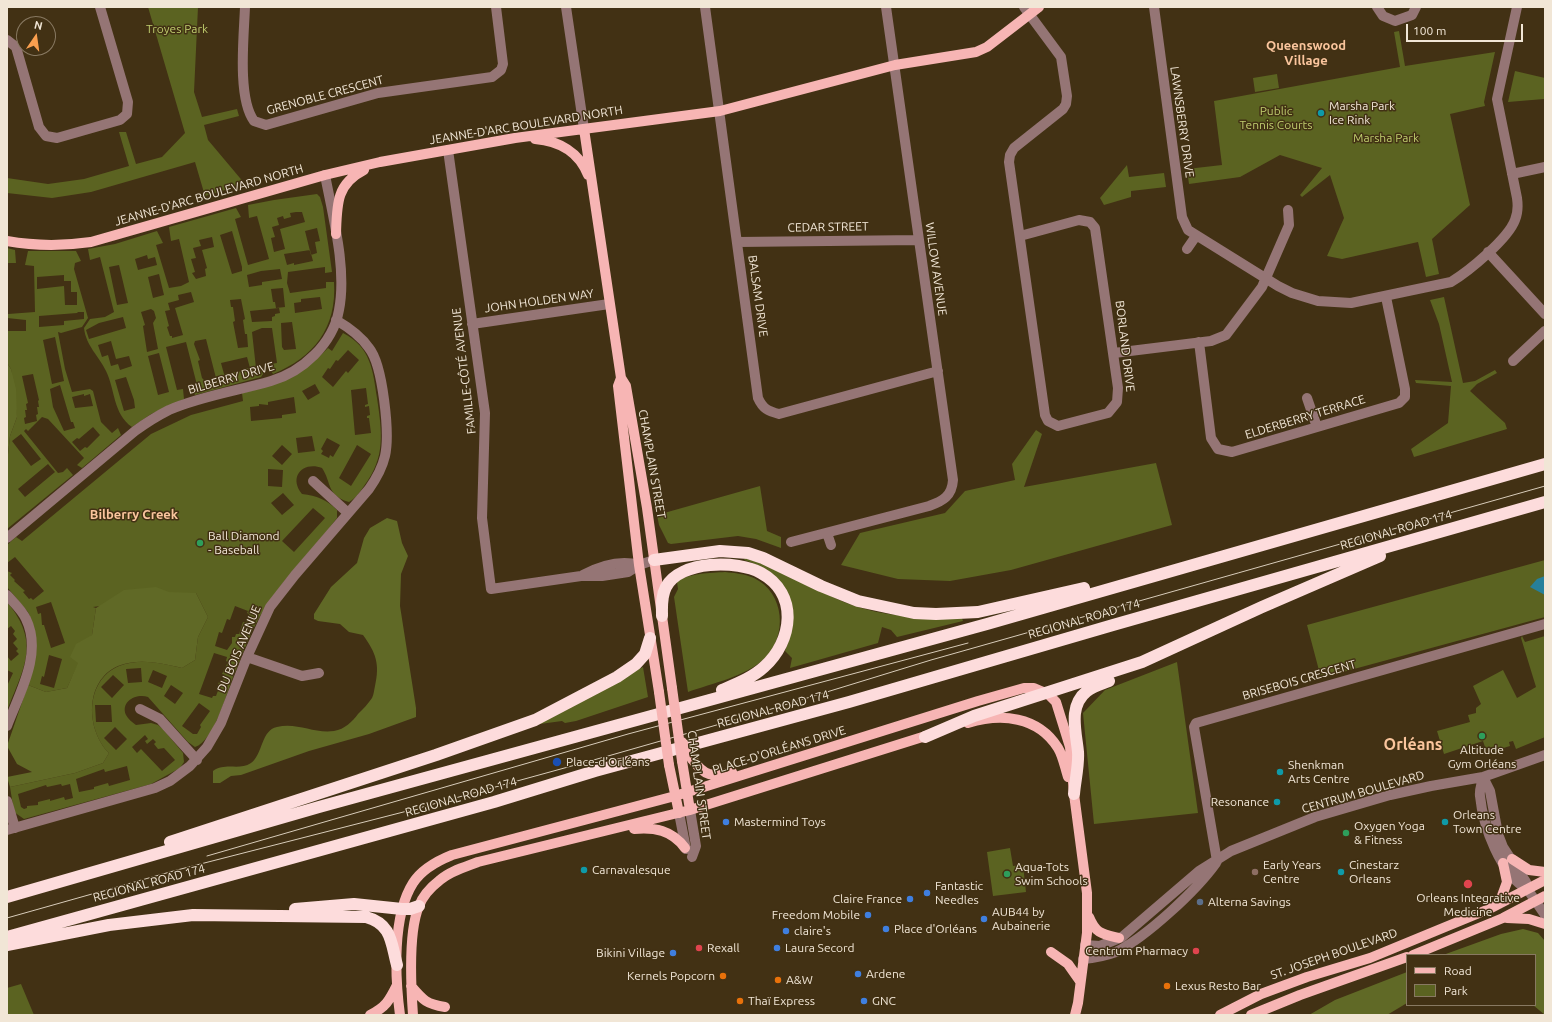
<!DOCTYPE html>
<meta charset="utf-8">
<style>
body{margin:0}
#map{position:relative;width:1552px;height:1022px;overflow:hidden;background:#423114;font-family:Ubuntu,sans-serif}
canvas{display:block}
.frame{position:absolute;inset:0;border:8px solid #f1e6d6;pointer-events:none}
.legend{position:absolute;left:1406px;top:954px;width:130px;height:52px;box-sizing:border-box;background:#423114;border:1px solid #887962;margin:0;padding:5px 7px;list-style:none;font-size:12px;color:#f1e6d6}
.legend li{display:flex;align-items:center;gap:8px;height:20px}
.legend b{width:20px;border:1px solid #887962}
.north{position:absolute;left:16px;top:16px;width:40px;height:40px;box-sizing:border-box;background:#423114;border:1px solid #887962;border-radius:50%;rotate:13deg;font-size:11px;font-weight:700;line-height:16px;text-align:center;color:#f1e6d6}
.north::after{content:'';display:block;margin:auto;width:14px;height:18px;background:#fa9f4f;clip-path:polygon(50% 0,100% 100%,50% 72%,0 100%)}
.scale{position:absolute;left:1406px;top:24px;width:117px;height:18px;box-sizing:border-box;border:2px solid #f1e6d6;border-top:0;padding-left:5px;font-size:12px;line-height:14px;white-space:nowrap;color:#f1e6d6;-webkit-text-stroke:3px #423114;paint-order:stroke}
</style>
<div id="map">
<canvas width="1552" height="1022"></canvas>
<div class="frame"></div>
<ul class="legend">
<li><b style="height:5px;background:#f7b5b4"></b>Road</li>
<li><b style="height:11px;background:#5b6321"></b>Park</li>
</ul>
<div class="north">N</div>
<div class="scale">100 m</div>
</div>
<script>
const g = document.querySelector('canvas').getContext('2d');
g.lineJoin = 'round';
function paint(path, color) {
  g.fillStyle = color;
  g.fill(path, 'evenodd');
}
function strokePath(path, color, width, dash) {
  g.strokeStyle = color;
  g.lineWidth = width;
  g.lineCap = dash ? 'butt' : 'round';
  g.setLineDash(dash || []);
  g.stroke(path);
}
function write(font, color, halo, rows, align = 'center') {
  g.font = font + ' Ubuntu,sans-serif';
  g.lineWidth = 3;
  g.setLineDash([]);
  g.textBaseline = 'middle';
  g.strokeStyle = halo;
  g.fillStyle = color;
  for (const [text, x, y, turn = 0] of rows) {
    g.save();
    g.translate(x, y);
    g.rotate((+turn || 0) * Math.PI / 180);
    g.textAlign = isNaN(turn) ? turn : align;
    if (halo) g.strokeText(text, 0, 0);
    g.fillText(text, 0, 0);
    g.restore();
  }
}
paint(new Path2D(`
 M148,7H198L194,92L202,117L237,109L239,116L204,125L208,140L245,184L205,196L195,162L91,192L52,198L7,193V178L48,184L84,179L129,166L119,132H126L136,164L162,157L185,133Z
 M1399,31L1405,66L1495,52L1484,102L1485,106L1450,114L1470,205L1432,239L1439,274L1426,277L1418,242L1342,259L1327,256L1344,218L1330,175L1302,197L1300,195L1322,168L1280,155L1240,177L1189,184L1187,169L1222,165L1214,101L1400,67L1394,32Z
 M1515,71L1545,78V105L1544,99L1508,102Z
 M1277,74L1279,88L1255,92L1253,78Z
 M1127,165L1129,177L1164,173L1166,187L1131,191V197L1104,205L1100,198Z
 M317,194L320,197L323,207L332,272L325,273V267L288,272L287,283L290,293L326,288V282H334C337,328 314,357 273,374L271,371V364L277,363L272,328H262L252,332L256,368H262L263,374L261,377L195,395L191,387L197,385L186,342L166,347L177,390L183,389L184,399L151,414L132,427C113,414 115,389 106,371C99,356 86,346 84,328L90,319L105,317L114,312L100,257L90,260L88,249L115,244L157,231L163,243L156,245L169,288L181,286L189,282L179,239L171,241L169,227L236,208L241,217L235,219L248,265L269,259L257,216L249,218L248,205L274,200ZM296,212H302L305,222L280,229L285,249L274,252L271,238L275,237L272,227L279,225L277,218L283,216L284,219L291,217L290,213ZM317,228L320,241L315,242L317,253L311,255L305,231ZM232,231L242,267V271L232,274L220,235ZM212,237L214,247L202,250L207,268L205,269L206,276L196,279L192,273L195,272L191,259L196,258L193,248L201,246L199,240ZM310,250L313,261L294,265V263L287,265L284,254ZM147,255L148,259L155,257L157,265L138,270L135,259ZM119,265L128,303L117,305L109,267ZM280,269L282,279L262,282V285L249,287L247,275L261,271ZM159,274L164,295L153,298L148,277ZM283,288L285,307L276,308L275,302H273L271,289ZM191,292L194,302L175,308L183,335L172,338V336H170L167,327L169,326L165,311L170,310L168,303L179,300L178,295ZM320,297L322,309L295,313L294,303L301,302V299ZM241,299L245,319L243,320L245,334H247L248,347L238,348L233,322L235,321L233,307H231L230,300ZM279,308L280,313L275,314V316L272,317V321L252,322L250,311ZM151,309L154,311L156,318L153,323L158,349L147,352L143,326L145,325L141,312ZM123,317L126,328L89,339L86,330L99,323ZM292,322L296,349L284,350L282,347L281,323ZM206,339L216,378L205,381L202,378L198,361L200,360L194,344L195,341ZM111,341L116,359L129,356L132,366L120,370L118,364L111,366L108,355L102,357L98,345ZM159,353L169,392L158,395L148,356ZM247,357L250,368L243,369V371L224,374L221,363ZM126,377L134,400L135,408L124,411L115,380Z
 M7,248L15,250L16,263H7Z
 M28,251H76L81,261L75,263L74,269L88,318L82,327L61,333L58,332L65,369L72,392L90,389L93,391L101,422L112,433L118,428L121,435L82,468L77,465L84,458L48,419L42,417L28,431L26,429L24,431L58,473L63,472L67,468L73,475L7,529V463L10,436L17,417L11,369L7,363V331H26V320L7,318V288L8,314L35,312L34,266L25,265ZM64,275V281H71V292H77V305H65L64,286L37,289V277ZM78,312H84V319L64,321V325L39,327V316L77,313ZM55,337L64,381L52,384L43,340ZM33,374L39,400L38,401L39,407H37L38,414L36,415L37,421L25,424L24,418L26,417L25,410H27L26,404L28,403L22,376ZM60,385L71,422H73L75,428L64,431L53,407L50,389ZM84,394V396L90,394L93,406L75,408L72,397ZM93,427L100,435L87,448L85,447L80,451L72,442L77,438L79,439ZM21,434L41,459L31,466L12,441ZM48,464L55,472L25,497L18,489Z
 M1444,297L1463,383L1475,381L1495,370L1497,373L1477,384L1470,391L1505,423L1507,429L1414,457L1411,449L1448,423L1451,386L1416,383L1415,380L1452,382L1439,324L1430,300Z
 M343,333C371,347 373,371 377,398C382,432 386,457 364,486C359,493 356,498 349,502C326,495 332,483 322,468C303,461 288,477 302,494C317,496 326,499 337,510V518C314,548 286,575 265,608C251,629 243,654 233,677C226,695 214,741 195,747L188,742L148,697C137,693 120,701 126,715C128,719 132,722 136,725L151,723L158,725L163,729L183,753L184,762L180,768L151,784L24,819L14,812L10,787L75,773L103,763L109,753C86,730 84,681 119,666C140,658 161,663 182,668L195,660L198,637L208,617L196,593L93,607L96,608L92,635L67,688L46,692L28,685L36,641L31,619L28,612L7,587V571L12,573L10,575L15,580L14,581L25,591L23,592L29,599L31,598L33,600L44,591L15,557L7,563V545L16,537L22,541L151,434L191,415L243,401L242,393C282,383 299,377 328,348L332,351ZM348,350L359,360L348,373L346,371L333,387L322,377L328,368L330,369L336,360L338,361ZM315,384L320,393L308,400L302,391ZM366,388L368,404L365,405V407L369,406L370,415L367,416V418H369L371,433L355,435L351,390ZM294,397L296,413L282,415V418L251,421L250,407L259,406V404L268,405V402ZM312,436L315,451L298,453L296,438ZM327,438L340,445L333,457L330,455L329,458L321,454L323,451L321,449ZM282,445L292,454L282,465L272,456ZM357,445L371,454L351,486L339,478ZM268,469L283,470L282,487L268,486ZM283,493L294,505L282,515L271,503ZM313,508L325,518L294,552L282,541ZM51,602L65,643L51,648L44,625H42L41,613L38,614L36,607ZM235,606L248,611L247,613L249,614L246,623L243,622L239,634H236L235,637H232V643L227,650L215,646L219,632L222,633L227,619L230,620ZM214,653L227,657L226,661L228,662L222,674L225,675L222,683L219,682L217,687L219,688L216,696H213L212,698L199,694ZM49,655L62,659L54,688L40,684L42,676L44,677ZM141,668L142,682L128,683L126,669ZM153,670L167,676L162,688L148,682ZM113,675L124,685L112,698L101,687ZM171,685L183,693L175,704L164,696ZM199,703L210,711L200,725L201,727L197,734H193L182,726ZM95,705H111L112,722H96ZM115,727L127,739L116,750L104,738ZM145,735L148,739L145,741L147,744L153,739L156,742L154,744L158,749L164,748L175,760L162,771L141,749L137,753L132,747ZM127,766L130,780L109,786L108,783L94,787V789L79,792L76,779L104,769L105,772ZM61,784L62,786L70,784L73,798L65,800L64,797L50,801V799L38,802V805L27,806V808L24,809L21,807L18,794L46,785L47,787Z
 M1036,430L1042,434L1024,487L1156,463L1172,525L1011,570L950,581L898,579L841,565L860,533L945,513L965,491L1015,480L1012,464Z
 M760,486L767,531L781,537V548L756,539L738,536L671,544L668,543L659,525L657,515Z
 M745,558C777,567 806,585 837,599C877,617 918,618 962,618L963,621L897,637L891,630L882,627L878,643L790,668L792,658L785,651C803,608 790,574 744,560Z
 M1545,560V617L1321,678L1307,625Z
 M725,572C735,573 745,574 754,578C785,593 788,636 764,659C744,677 713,683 688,692L674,597L678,589L677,582C688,573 711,573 725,572Z
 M7,602C41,643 24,667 7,711V686L13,673L7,670V656L11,661L19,654L16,651L18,649L13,643L17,639L13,634L15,631L11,626L7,629Z
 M1522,636L1525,642L1545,636V737L1516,749L1513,741L1509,742L1510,746L1487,753L1483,741L1444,754L1437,731L1470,722L1468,715L1476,713V708L1481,704L1473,686L1503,670L1517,698L1536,687L1521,638Z
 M1177,662L1198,813L1094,824L1083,713L1105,690Z
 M643,667L648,697L576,721L565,723L562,721L540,724L539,722Z
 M1010,848L1013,866L1023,865L1026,892L993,896L987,852Z
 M21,984L34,1015H7V988Z`), '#5b6321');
paint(new Path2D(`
 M7,363L11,369L16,389L17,417L10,436L7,463Z
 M387,518L397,521L402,543L408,556L401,574L400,606L416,708V717L369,734L309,751L241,775L231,776L220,783H213V771C226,762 239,771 251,763C263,754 261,730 277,727C297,722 314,734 334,731C345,729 352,722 358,714C363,709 368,704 372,698C374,694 374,690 375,686C380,664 376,653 363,635L349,632L340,624L318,621L314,619V614L331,587L357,563L364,538L370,528Z
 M156,587L169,592L196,593L208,617L198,637L195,660L182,668C161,663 139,658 118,666C84,681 86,730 109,753L103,763L75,773L10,787L7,777L32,772L17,764L7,746L28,685L46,692L67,688L78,663L70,657L76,644L92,635L96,608L124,590Z
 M1523,929L1538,933L1545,941V1015L1533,1005H1535V955H1443L1501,934Z
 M1407,972V1003L1387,1015H1309L1335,1000Z`), '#606926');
paint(new Path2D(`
 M1545,576V595L1530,587L1537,579Z`), '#26809b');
strokePath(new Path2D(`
 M245,7C244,35 237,98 254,121L266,125L378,93L492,77L501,70L503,64L496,7
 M566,7L584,129
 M705,7L758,398C763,409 768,411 779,414L938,371
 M1154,7L1182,217L1188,230L1278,286L1292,293L1318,301L1351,303L1451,282C1469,271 1508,239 1515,220C1518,213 1518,205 1517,198L1497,99L1517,7
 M1377,7L1383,16L1395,21L1412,15L1416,7
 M7,40L16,47L39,127L46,136L57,138L120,120L127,114L128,102L100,7
 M448,150L485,413L482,518L491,589L581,576H602L628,572L639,565L654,560
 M1512,174L1545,167
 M1020,236L1079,220L1090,222L1095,228L1118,388L1117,402L1108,413L1058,426L1048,421L1045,415L1009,162L1010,155L1014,148L1063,109L1066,104L1067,96L1061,57L1024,7
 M738,242L919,240
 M1187,249L1196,236
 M1488,252L1545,314
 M472,324L609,304
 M1199,342L1211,438L1218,449L1232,452L1399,403L1405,397V389L1386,297
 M1114,353L1211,341L1226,335L1262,287L1289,225L1288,210
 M1513,361L1545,331
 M1307,398L1317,427
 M313,481L348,513
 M827,533L831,545
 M7,538L135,431C146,423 157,416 169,410C201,396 237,391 271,381C302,372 333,344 339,310C347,269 333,217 325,175
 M791,542L929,506C943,501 952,496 953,480L886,7
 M583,575C600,566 621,560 639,565
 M7,595C14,603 22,610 26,619C43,654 19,694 7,726
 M247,657L302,676L319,673
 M140,709L160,719L197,760
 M1483,777L1490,791L1498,834L1503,847L1526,882L1528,890L1545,915
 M1483,777C1482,783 1479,790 1480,796C1483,826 1500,874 1528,890
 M7,801L15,828
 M690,810L696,846L692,857
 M679,813L686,849
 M7,830L155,788L170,781L190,766L207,747L221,723L247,657L270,607L295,575L369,489C376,479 382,469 385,456C390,434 383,365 369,348C361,336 348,327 336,320
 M1217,861L1194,727L1196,723L1545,624
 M1085,945L1100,946L1122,937L1199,871L1231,851L1315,817L1390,795L1431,786L1483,777L1545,755
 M1083,959C1095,958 1105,956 1116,952C1146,937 1196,891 1216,863`), '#957575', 10);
strokePath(new Path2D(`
 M584,129L621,378L626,386L647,508L672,688
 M535,139C559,141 579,152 588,175
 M336,234C337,205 336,184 364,170
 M7,241C35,246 63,246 91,242L325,175L380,162L515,138L720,111L895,65L976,52L987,47L1039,7
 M621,378L618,386L639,565L659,692
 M968,723C1001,713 1038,716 1058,748C1063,756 1065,768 1068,777
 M692,759C705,777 712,777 732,772
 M682,761L690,810
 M669,765L679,813
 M634,829C654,827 672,830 685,848
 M1512,859L1529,870L1545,872
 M1499,904L1507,882L1503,863
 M1089,917C1096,934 1102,934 1119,938
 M1507,918L1529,919L1545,924
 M1051,952L1068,964L1080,981
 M1413,955L1503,918L1545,896
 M411,986C423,1000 426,1004 445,1007
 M370,1015C386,1007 389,1001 397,985
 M400,1015C395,977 392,916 413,883C422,869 437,861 452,855L675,796L978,701L1024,688H1034L1048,694L1056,702L1070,747L1074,794L1087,893V933L1078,1003L1075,1015
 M413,1015C411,987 408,932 419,906C423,895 431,887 440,880C450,871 465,867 478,862L690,810L932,734
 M1220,1015L1261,994L1307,977L1370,958L1489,909L1545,880
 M1251,1015L1300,995L1407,957`), '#f7b5b4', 10);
strokePath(new Path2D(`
 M654,560L720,551L748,553L763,558L821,586L858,601L914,613L936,614L978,612L1084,588
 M662,616C662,607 661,596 666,587C680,560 738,560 761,573C799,594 793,641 764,667C752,678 736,684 722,690
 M925,737L974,716L1142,662L1262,607L1380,556
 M1074,794C1075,781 1079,765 1078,752C1076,731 1068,706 1087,691C1094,686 1102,684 1109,681
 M170,842L436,755L535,720L617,677L636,664L645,654L650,638
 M7,897L319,807L987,624L1545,464
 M295,909L354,904L402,909H410L419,906
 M7,937L494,802L595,771L849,702L1113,625L1545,502
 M7,945L109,925L193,915L366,917C392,924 391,943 397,965`), '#fddcdc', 12);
strokePath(new Path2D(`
 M207,856L628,734L968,643
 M7,918L177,870L419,808L608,756L755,714L931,660L1545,486`), '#d8ccba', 1);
strokePath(new Path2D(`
 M672,688L682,761
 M659,692L669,765
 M682,742L692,759`), '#f7b5b4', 10);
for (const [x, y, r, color] of [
 [1321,113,4,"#0f9aa8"],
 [200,543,4,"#2e9e5b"],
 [1482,736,4,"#2e9e5b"],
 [557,762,5,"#1a4fb4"],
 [1280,772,4,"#0f9aa8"],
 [1277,802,4,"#0f9aa8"],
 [726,822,4,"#3f7fe0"],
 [1445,822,4,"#0f9aa8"],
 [1346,833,4,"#2e9e5b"],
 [584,870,4,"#0f9aa8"],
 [1255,872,4,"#8d6e63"],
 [1341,872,4,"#0f9aa8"],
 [1007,874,4,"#2e9e5b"],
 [1468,884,5,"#e0444e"],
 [927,893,4,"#3f7fe0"],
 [910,899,4,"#3f7fe0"],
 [1200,902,4,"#5c6f8a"],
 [868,915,4,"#3f7fe0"],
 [984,919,4,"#3f7fe0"],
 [886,929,4,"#3f7fe0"],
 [786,931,4,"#3f7fe0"],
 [699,948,4,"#e0444e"],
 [777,948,4,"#3f7fe0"],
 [1196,951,4,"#e0444e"],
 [673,953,4,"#3f7fe0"],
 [858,974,4,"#3f7fe0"],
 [723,976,4,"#e8710a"],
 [778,980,4,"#e8710a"],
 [1167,986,4,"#e8710a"],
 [740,1001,4,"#e8710a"],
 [864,1001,4,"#3f7fe0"]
]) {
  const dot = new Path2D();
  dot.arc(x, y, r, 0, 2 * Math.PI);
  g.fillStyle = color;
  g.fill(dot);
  strokePath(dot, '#423114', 1.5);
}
write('12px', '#bfcd6e', '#423114', [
 ["Troyes Park",177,29],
 ["Public",1276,111],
 ["Tennis Courts",1276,125],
 ["Marsha Park",1386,138]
]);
write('12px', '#f1e6d6', '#423114', [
 ["GRENOBLE CRESCENT",325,95,-15],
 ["LAWNSBERRY DRIVE",1182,122,82],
 ["JEANNE-D'ARC BOULEVARD NORTH",526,125,-9],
 ["JEANNE-D'ARC BOULEVARD NORTH",209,195,-16],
 ["CEDAR STREET",828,227,-1],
 ["WILLOW AVENUE",936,269,82],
 ["BALSAM DRIVE",758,296,82],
 ["JOHN HOLDEN WAY",539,301,-8],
 ["BORLAND DRIVE",1125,346,83],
 ["FAMILLE-CÔTÉ AVENUE",464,371,-97],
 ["BILBERRY DRIVE",231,378,-16],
 ["ELDERBERRY TERRACE",1305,417,-17],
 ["CHAMPLAIN STREET",652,464,80],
 ["REGIONAL ROAD 174",1396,530,-16],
 ["REGIONAL ROAD 174",1084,619,-16],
 ["DU BOIS AVENUE",239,649,-67],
 ["BRISEBOIS CRESCENT",1299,680,-16],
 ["REGIONAL ROAD 174",773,709,-15],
 ["PLACE-D'ORLÉANS DRIVE",779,750,-17],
 ["CHAMPLAIN STREET",699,785,82],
 ["CENTRUM BOULEVARD",1363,792,-16],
 ["REGIONAL ROAD 174",461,797,-16],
 ["REGIONAL ROAD 174",149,883,-15],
 ["ST. JOSEPH BOULEVARD",1334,954,-19]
]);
write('12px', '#f1e6d6', '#423114', [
 ["Marsha Park",1329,106],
 ["Ice Rink",1329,120],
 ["Ball Diamond",208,536],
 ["- Baseball",208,550],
 ["Altitude",1482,750,"center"],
 ["Gym Orléans",1482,764,"center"],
 ["Place-d'Orléans",566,762],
 ["Shenkman",1288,765],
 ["Arts Centre",1288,779],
 ["Resonance",1269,802,"right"],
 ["Orleans",1453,815],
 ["Town Centre",1453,829],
 ["Mastermind Toys",734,822],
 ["Oxygen Yoga",1354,826],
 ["& Fitness",1354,840],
 ["Early Years",1263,865],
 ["Centre",1263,879],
 ["Cinestarz",1349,865],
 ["Orleans",1349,879],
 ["Aqua-Tots",1015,867],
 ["Swim Schools",1015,881],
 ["Carnavalesque",592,870],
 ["Fantastic",935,886],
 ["Needles",935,900],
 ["Orleans Integrative",1468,898,"center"],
 ["Medicine",1468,912,"center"],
 ["Claire France",902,899,"right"],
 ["Alterna Savings",1208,902],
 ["AUB44 by",992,912],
 ["Aubainerie",992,926],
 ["Freedom Mobile",860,915,"right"],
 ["Place d'Orléans",894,929],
 ["claire's",794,931],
 ["Rexall",707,948],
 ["Laura Secord",785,948],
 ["Centrum Pharmacy",1188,951,"right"],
 ["Bikini Village",665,953,"right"],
 ["Ardene",866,974],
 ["Kernels Popcorn",715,976,"right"],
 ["A&W",786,980],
 ["Lexus Resto Bar",1175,986],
 ["Thaï Express",748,1001],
 ["GNC",872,1001]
], 'left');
write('bold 13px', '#fac59d', '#423114', [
 ["Queenswood",1306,46],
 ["Village",1306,61],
 ["Bilberry Creek",134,515]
]);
write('bold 16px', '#fac59d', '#423114', [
 ["Orléans",1413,745]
]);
</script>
